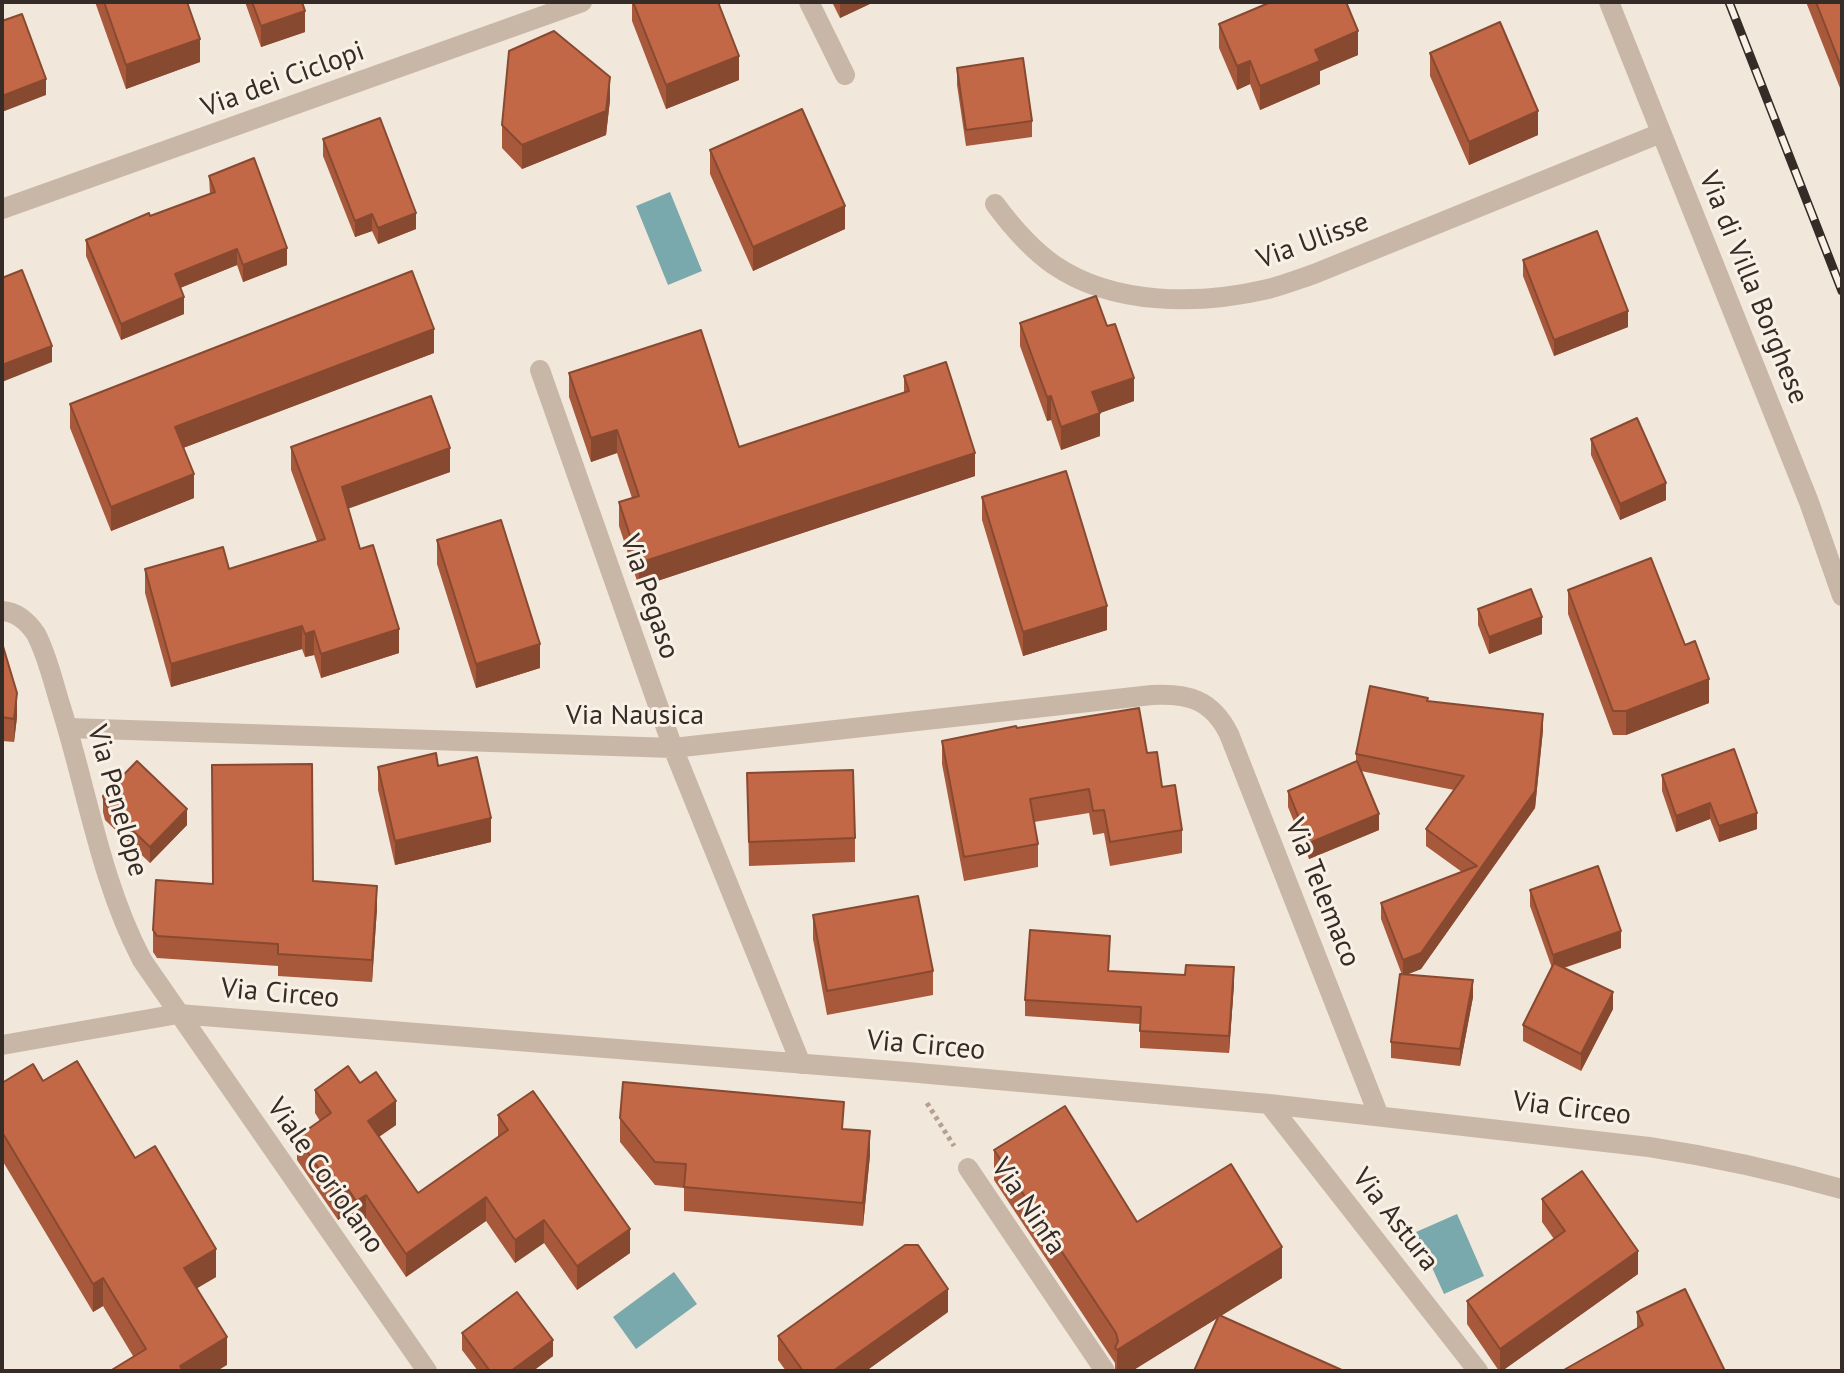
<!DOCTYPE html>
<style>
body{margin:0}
#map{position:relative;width:1844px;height:1373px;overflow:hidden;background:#f1e7da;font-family:"PT Sans",sans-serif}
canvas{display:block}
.frame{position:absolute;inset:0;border:4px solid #352c27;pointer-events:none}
</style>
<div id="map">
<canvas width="1844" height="1373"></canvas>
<div class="frame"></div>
</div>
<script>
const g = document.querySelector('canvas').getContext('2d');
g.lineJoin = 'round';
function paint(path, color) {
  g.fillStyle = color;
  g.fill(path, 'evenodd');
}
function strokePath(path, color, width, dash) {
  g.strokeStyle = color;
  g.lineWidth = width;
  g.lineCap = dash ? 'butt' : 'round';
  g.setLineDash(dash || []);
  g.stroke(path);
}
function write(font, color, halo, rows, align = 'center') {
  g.font = font + ' "PT Sans",sans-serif';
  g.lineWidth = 6;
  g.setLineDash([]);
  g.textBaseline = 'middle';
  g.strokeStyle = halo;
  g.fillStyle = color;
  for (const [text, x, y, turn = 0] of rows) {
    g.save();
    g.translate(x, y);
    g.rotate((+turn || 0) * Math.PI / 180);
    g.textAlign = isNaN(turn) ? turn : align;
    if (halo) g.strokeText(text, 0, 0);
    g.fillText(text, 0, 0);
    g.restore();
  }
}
paint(new Path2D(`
 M670,192L702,271L668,285L636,206Z
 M1457,1214L1484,1276L1444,1294L1416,1232Z
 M674,1272L697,1304L636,1349L613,1317Z`), '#7aa9ad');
strokePath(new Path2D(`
 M927,1103L954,1146`), '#b4a191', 5, [4, 4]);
strokePath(new Path2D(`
 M809,2L845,75
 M1609,2L1809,502L1842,596
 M995,204C1012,227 1031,249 1054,265C1114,306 1200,305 1268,289C1284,285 1299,279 1314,274L1661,133
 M2,209L582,2
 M540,370L673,748L801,1064
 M2,611C17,612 28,622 36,634C47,655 53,681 60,704C87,789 100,880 142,960L427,1371
 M68,728L673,748L1152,695C1189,693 1212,700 1229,734L1379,1116
 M2,1045L178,1014L907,1072L1269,1104L1649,1147C1715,1157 1778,1171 1842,1189
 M1269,1104L1478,1371
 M968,1168L1105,1371`), '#c8b7a6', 20);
const rail = new Path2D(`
 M1729,2L1842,291`);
strokePath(rail, '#352c27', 9);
strokePath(rail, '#f9f1e6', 6, [18]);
paint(new Path2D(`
 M95,2H187L200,62L126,89Z
 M245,2H302L305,32L261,47Z
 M632,2H718L739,80L666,109L632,21Z
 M832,2H874L840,18Z
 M1806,2H1842V93Z
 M1219,24L1358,55L1320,71V84L1260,110L1250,84L1237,90L1219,48Z
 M1430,53L1538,135L1469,165L1430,76Z
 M957,68L1032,121V137L966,146L957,85Z
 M610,100L606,135L522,169L502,148V125Z
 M323,139L416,229L378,244L372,231L355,237L323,156Z
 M710,150L845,229L753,271L710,174Z
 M209,176L287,265L243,282L237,265L180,288L184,314L121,340L86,256V240L210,194Z
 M1523,260L1628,327L1554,356L1523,276Z
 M1020,323L1134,401L1100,413V436L1061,450L1051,420L1047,421L1020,346Z
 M434,353L183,448L194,498L111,531L70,428V404Z
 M569,373L739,447L904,393V376L975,476L639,587L619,526V502L632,498L617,453L591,462L569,397Z
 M1591,439L1666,500L1620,520L1591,455Z
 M291,447L450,472L348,508L360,549L399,653L321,678L314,655L305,657L302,649L171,687L145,593V569H229L317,541L291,470Z
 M982,497L1107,630L1023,656L982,520Z
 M437,540L540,668L476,688L437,564Z
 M1568,590L1685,645L1709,703L1626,735H1613L1568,614Z
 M1478,609L1542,634L1489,654L1478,625Z
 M2,643L17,717L14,742L2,741Z
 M1428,701L1543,730L1535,808L1421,969L1406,975L1473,997L1460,1066L1391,1058V1042L1402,975L1381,919V903L1462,872L1426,846V829L1454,790L1361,771L1379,830L1309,859L1288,807V791L1356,762V754Z
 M1017,728L1147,753L1182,830V853L1110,866L1104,833L1093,835L1089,813L1034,822L1038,844V867L964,881L942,764V741Z
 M438,766L491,842L395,865L378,790V767Z
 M747,773L855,838V862L749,866Z
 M1662,775L1757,829L1719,842L1710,819L1676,832L1662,791Z
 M103,796L187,825L150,863L105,820L103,812Z
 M313,881L377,908L372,982L278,976V966L157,958L153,952V930L213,884Z
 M1530,890L1621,948L1564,968L1613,1009L1581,1071L1523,1041V1025L1552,968L1530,906Z
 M813,915L933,971V995L827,1015L813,939Z
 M1110,952L1109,971L1234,984L1229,1053L1140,1048V1024L1025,1016V1000Z
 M43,1081L135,1158L216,1277L197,1288L227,1365L133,1356L103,1306L93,1312L2,1160V1083Z
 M360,1083L396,1125L379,1137L418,1193L498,1137V1115L630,1253L577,1290L544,1243L515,1263L486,1221L406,1277L366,1218L356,1225L348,1213L338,1220L297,1160V1137L320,1121L315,1113V1090Z
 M620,1118L844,1129L870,1155L863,1226L684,1211V1188L655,1185L620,1142Z
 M994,1150L1137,1222L1282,1278L1132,1371H1115V1363L994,1180Z
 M1542,1199L1638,1274L1502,1371H1499L1467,1324V1301L1554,1239L1542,1222Z
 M948,1312L866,1371H786L778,1360V1336Z
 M1637,1312L1725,1371L1637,1329Z
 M462,1333L553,1356L533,1371H478L462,1350Z`), '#a8593c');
paint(new Path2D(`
 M840,2H874L840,18Z
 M305,11V32L261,47V26Z
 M1358,31V55L1320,71V84L1260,110V86L1315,50Z
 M200,39V62L126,89V65Z
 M739,56V80L666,109V85Z
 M1250,61V84L1237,90V66Z
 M610,77V100L606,135L522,169V145Z
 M46,79V95L2,112V96Z
 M1538,111V135L1469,165V142Z
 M845,206V229L753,271V247Z
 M416,213V229L378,244V228Z
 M372,214V231L355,237V221Z
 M287,248V265L243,282V265Z
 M237,249V265L175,290V274Z
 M184,297V314L121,340V324Z
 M1628,311V327L1554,356V340Z
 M434,329V353L175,451V427Z
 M52,346V362L2,382V365Z
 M1134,378V401L1100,413V436L1061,450V427L1092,392Z
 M1051,396V420L1047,421V397Z
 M617,430V453L591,462V438Z
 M450,448V472L342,511V487Z
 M975,453V476L639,587V563Z
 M194,474V498L111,531V507Z
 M1666,483V500L1620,520V504Z
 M1107,606V630L1023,656V632Z
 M1542,617V634L1489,654V637Z
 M302,626V649L171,687V664Z
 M399,629V653L321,678V654Z
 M314,631V655L305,657V634Z
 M540,644V668L476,688V664Z
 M1709,679V703L1626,735V711Z
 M17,693V717L14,742V719Z
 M1543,714V730L1535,808L1421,969L1403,976V960L1535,791Z
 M1710,803V819L1676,832V816Z
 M187,809V825L150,863V847Z
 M1757,813V829L1719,842V826Z
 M1379,814V830L1309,859V843Z
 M491,818V842L395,865V841Z
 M377,886V908L372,982V960Z
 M1621,931V948L1553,971V955Z
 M1234,967V984L1229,1053V1036Z
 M1473,980V997L1460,1066V1049Z
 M1613,992V1009L1581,1071V1054Z
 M396,1101V1125L368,1144V1121Z
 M870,1131V1155L863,1226V1203Z
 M348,1189V1213L338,1220V1196Z
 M366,1195V1218L356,1225V1201Z
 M486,1197V1221L406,1277V1254Z
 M544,1220V1243L515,1263V1240Z
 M630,1229V1253L577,1290V1266Z
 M1282,1247V1278L1132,1371H1117V1350Z
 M216,1249V1277L184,1296V1268Z
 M1638,1251V1274L1502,1371H1500V1349Z
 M103,1278V1306L93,1312V1284Z
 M948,1289V1312L866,1371H833Z
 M227,1337V1365L217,1371H180V1366Z
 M553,1340V1356L533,1371H511Z`), '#884931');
const building = new Path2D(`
 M104,2H187L200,39L126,65Z
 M252,2H302L305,11L261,26Z
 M633,2H718L739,56L666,85Z
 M1271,2H1346L1358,31L1315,50L1320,61L1260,86L1250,61L1237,66L1219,24Z
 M1816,2H1842V69Z
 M22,14L46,79L2,96V21Z
 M1500,22L1538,111L1469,142L1430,53Z
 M554,31L610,77L606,111L522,145L502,125L509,51Z
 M1023,58L1032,121L966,130L957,68Z
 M802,109L845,206L753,247L710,150Z
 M380,118L416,213L378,228L372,214L355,221L323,139Z
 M254,158L287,248L243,265L237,249L175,274L184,297L121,324L86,240L149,213L150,216L215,192L209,176Z
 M1597,231L1628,311L1554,340L1523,260Z
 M22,270L52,346L2,365V278Z
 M412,271L434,329L175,427L194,474L111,507L70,404Z
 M1096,296L1107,326L1115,324L1134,378L1092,392L1100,413L1061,427L1051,396L1047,397L1020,323Z
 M701,330L739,447L909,391L904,376L946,362L975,453L639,563L619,502L639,496L617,430L591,438L569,373Z
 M431,396L450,448L342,487L360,549L373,545L399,629L321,654L314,631L305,634L302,626L171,664L145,569L223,547L229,569L325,539L291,447Z
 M1637,418L1666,483L1620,504L1591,439Z
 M1066,471L1107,606L1023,632L982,497Z
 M501,520L540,644L476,664L437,540Z
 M1651,558L1685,645L1695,641L1709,679L1626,711H1613L1568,590Z
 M1531,589L1542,617L1489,637L1478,609Z
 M2,643L17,693L14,719L2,717Z
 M1370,686L1428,698L1427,701L1543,714L1535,791L1421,953L1403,960L1381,903L1477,866L1426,829L1464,776L1356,754Z
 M1139,708L1147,753L1157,752L1162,787L1175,785L1182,830L1110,842L1104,810L1093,811L1089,789L1030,799L1038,844L964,857L942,741L1016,726L1017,728Z
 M1734,749L1757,813L1719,826L1710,803L1676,816L1662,775Z
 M436,753L438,766L477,757L491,818L395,841L378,767Z
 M137,761L187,809L150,847L105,804L103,796Z
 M1357,761L1379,814L1309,843L1288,791Z
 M312,764L313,881L377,886L372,960L278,954V944L157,936L153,930L156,880L213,884L212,765Z
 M853,770L855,838L749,842L747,773Z
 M1598,866L1621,931L1553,955L1530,890Z
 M918,896L933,971L827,991L813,915Z
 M1030,930L1110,936L1108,971L1185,975L1186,965L1234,967L1229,1036L1140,1031L1141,1007L1025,1000Z
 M1554,963L1613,992L1581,1054L1523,1025Z
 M1400,974L1473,980L1460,1049L1391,1042Z
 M77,1061L135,1158L155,1146L216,1249L184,1268L227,1337L180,1366L183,1371H110L146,1349L103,1278L93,1284L2,1132V1083L33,1064L43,1081Z
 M348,1066L360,1083L376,1072L396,1101L368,1121L418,1193L508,1130L498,1115L533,1091L630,1229L577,1266L544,1220L515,1240L486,1197L406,1254L366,1195L356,1201L348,1189L338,1196L297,1137L331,1113L315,1090Z
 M623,1082L844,1102L842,1129L870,1131L863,1203L684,1187L686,1164L655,1162L620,1118Z
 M1065,1106L1137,1222L1231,1164L1282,1247L1117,1350L1115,1348L1118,1341L1116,1333L994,1150Z
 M1582,1171L1638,1251L1500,1349L1467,1301L1565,1231L1542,1199Z
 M905,1245H918L948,1289L833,1371H803L778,1336Z
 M1685,1289L1725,1371H1562L1643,1325L1637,1312Z
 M517,1292L553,1340L511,1371H490L462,1333Z
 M1219,1315L1344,1371H1194Z`);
paint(building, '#c36846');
strokePath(building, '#884931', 2);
write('28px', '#352c27', '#f9f1e6', [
 ["Via dei Ciclopi",283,80,-20],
 ["Via Ulisse",1313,241,-20],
 ["Via di Villa Borghese",1753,288,68],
 ["Via Pegaso",649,597,71],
 ["Via Nausica",635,716],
 ["Via Penelope",117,801,74],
 ["Via Telemaco",1322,893,68],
 ["Via Circeo",280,994,5],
 ["Via Circeo",926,1046,5],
 ["Via Circeo",1572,1109,7],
 ["Viale Coriolano",325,1176,55],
 ["Via Ninfa",1028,1207,56],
 ["Via Astura",1395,1220,52]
]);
</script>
